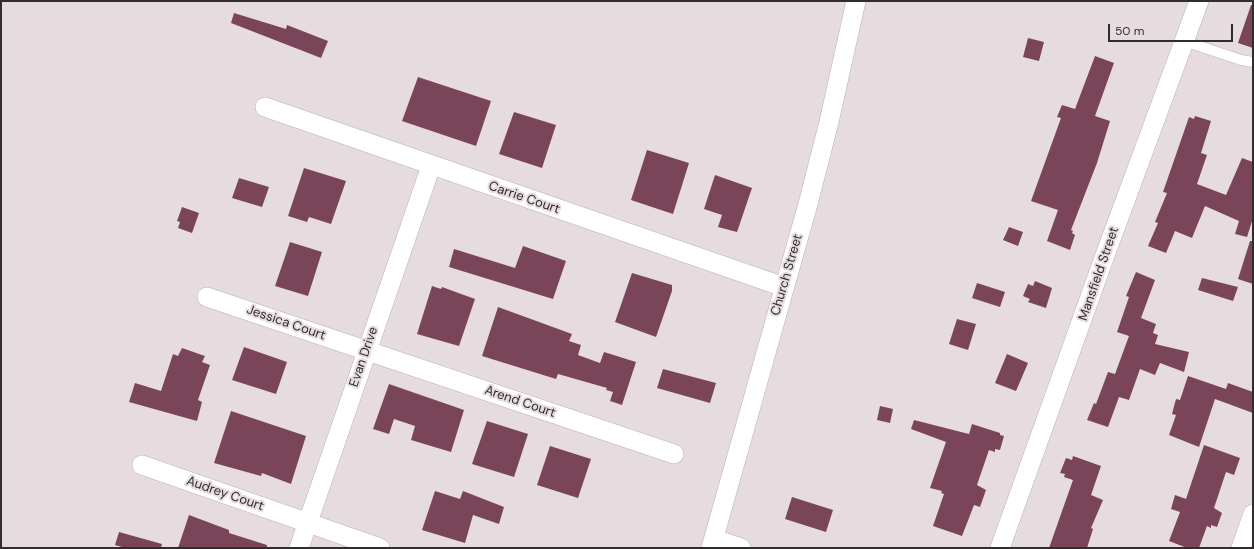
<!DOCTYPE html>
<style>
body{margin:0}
#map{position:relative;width:1254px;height:549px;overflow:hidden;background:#e6dcdf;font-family:"DM Sans",sans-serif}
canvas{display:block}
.frame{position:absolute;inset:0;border:2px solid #302d2e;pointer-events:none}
.scale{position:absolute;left:1108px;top:24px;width:125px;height:18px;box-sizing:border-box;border:2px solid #302d2e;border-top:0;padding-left:5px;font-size:12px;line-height:14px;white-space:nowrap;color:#302d2e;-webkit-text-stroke:3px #e6dcdf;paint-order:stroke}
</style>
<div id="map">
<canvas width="1254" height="549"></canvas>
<div class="frame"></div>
<div class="scale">50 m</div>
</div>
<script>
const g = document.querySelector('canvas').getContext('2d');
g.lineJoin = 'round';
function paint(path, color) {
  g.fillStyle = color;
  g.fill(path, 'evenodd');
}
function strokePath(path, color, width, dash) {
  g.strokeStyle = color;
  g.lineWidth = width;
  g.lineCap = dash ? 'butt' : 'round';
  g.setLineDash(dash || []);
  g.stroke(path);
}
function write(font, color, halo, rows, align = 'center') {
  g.font = font + ' "DM Sans",sans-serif';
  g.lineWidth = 4;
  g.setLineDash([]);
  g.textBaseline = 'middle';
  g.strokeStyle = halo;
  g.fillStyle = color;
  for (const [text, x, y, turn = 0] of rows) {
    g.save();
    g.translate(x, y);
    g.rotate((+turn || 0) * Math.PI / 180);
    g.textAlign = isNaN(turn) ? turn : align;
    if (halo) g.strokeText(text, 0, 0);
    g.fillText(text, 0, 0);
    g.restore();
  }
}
paint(new Path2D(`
 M1251,5H1253V48L1238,43Z
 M234,13L286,29L287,25L328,41L321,58L231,23Z
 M1028,38L1044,42L1039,61L1023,57Z
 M1095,56L1114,63L1095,116L1110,121L1097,163L1071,230L1073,231L1072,233L1075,235L1070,250L1047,241L1058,210L1031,201L1061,118L1057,117L1062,105L1075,109Z
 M418,77L491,101L476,146L402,121Z
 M514,112L556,125L542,168L499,154Z
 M1195,116L1211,121L1201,153L1207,155L1197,184L1226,195L1242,158L1253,162V218L1247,237L1235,234L1239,221L1205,206L1192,238L1175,231L1166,253L1148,246L1158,223L1155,222L1167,193L1163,192L1189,117L1194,119Z
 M647,150L689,163L673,214L631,200Z
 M304,168L346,181L331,224L309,217L307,222L288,216Z
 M715,175L752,188L737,232L718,227L722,215L704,209Z
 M239,178L269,187L262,207L232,198Z
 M182,207L199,213L192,233L178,228L180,222L177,221Z
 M1009,227L1023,232L1018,246L1003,240Z
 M1250,241H1253V284L1238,279Z
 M290,242L322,252L308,296L275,286Z
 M523,246L566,261L553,299L449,267L454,249L515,268Z
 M1136,272L1155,280L1141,318L1156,324L1153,333L1158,335L1155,344L1189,352L1184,372L1160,363L1155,375L1140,369L1129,400L1119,397L1108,427L1087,420L1094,403L1096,404L1108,372L1115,374L1129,336L1117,332L1129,297L1126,296Z
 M632,273L672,285V291L656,337L615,322Z
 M1202,278L1238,287L1233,301L1198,290Z
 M1035,281L1052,288L1046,308L1028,302L1030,299L1023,296L1028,284L1033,286Z
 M977,283L1005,292L1000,307L972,298Z
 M432,286L441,289L442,287L475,299L459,346L417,334Z
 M498,307L572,334L569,341L581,345L578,355L600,363L604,352L636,362L622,405L610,401L613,392L606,390L607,388L558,374L556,379L482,356Z
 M957,319L976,324L968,350L949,344Z
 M244,347L287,362L276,394L232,380Z
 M182,348L205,356L202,362L210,365L198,400L202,402L197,421L129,402L135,383L161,391L173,354L178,356Z
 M1007,354L1028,363L1016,391L995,383Z
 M663,369L716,383L710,403L657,388Z
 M1188,376L1226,389L1228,383L1253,392V413L1215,399L1199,447L1169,435L1176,415L1172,414L1176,399L1180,400Z
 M389,384L464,410L451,452L411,440L415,426L394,419L389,434L373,429Z
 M880,406L893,409L890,423L877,420Z
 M231,411L306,436L291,484L262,473L261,476L214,463Z
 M914,420L969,434L972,424L1000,433V435L1004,436L1000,450L995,449V452L989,450L977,485L986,490L980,507L974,505L962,536L933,526L944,494L941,493L942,491L930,488L946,442L911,429Z
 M487,421L528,434L514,477L472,464Z
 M1204,445L1240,458L1234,475L1226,472L1214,508L1222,513L1217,527L1211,525V528L1207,526L1199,548H1187L1169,541L1180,512L1171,509L1175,495L1186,499Z
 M550,446L591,459L578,498L537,485Z
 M1073,456L1101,466L1091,495L1103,500L1091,528L1093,529L1087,548H1049L1073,480L1064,477L1065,474L1060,473L1066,458L1072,460Z
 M435,491L460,499L463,491L504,507L499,524L473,515L465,543L422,530Z
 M792,497L833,510L826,532L785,519Z
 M189,515L229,530V533L267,545V548H178Z
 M119,532L162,544L161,548H125L115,545Z`), '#7b4559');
const service = new Path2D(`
 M1184,41L1241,60L1253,62`);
const minor = new Path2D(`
 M265,107L784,287
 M207,297L674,454
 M142,465L380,548
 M714,539L741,548
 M299,548L431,166
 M711,548L808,204L829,122L856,1
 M1000,548L1104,258L1199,1
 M1241,548L1253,514`);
strokePath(service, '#bbb1b4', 11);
strokePath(minor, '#bbb1b4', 20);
strokePath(service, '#fff', 10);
strokePath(minor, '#fff', 19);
write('13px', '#302d2e', '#e6dcdf', [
 ["Carrie Court",524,198,19],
 ["Mansfield Street",1099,274,-71],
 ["Church Street",787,275,-74],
 ["Jessica Court",286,323,19],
 ["Evan Drive",364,357,-71],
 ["Arend Court",520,402,19],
 ["Audrey Court",225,494,19]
]);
</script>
